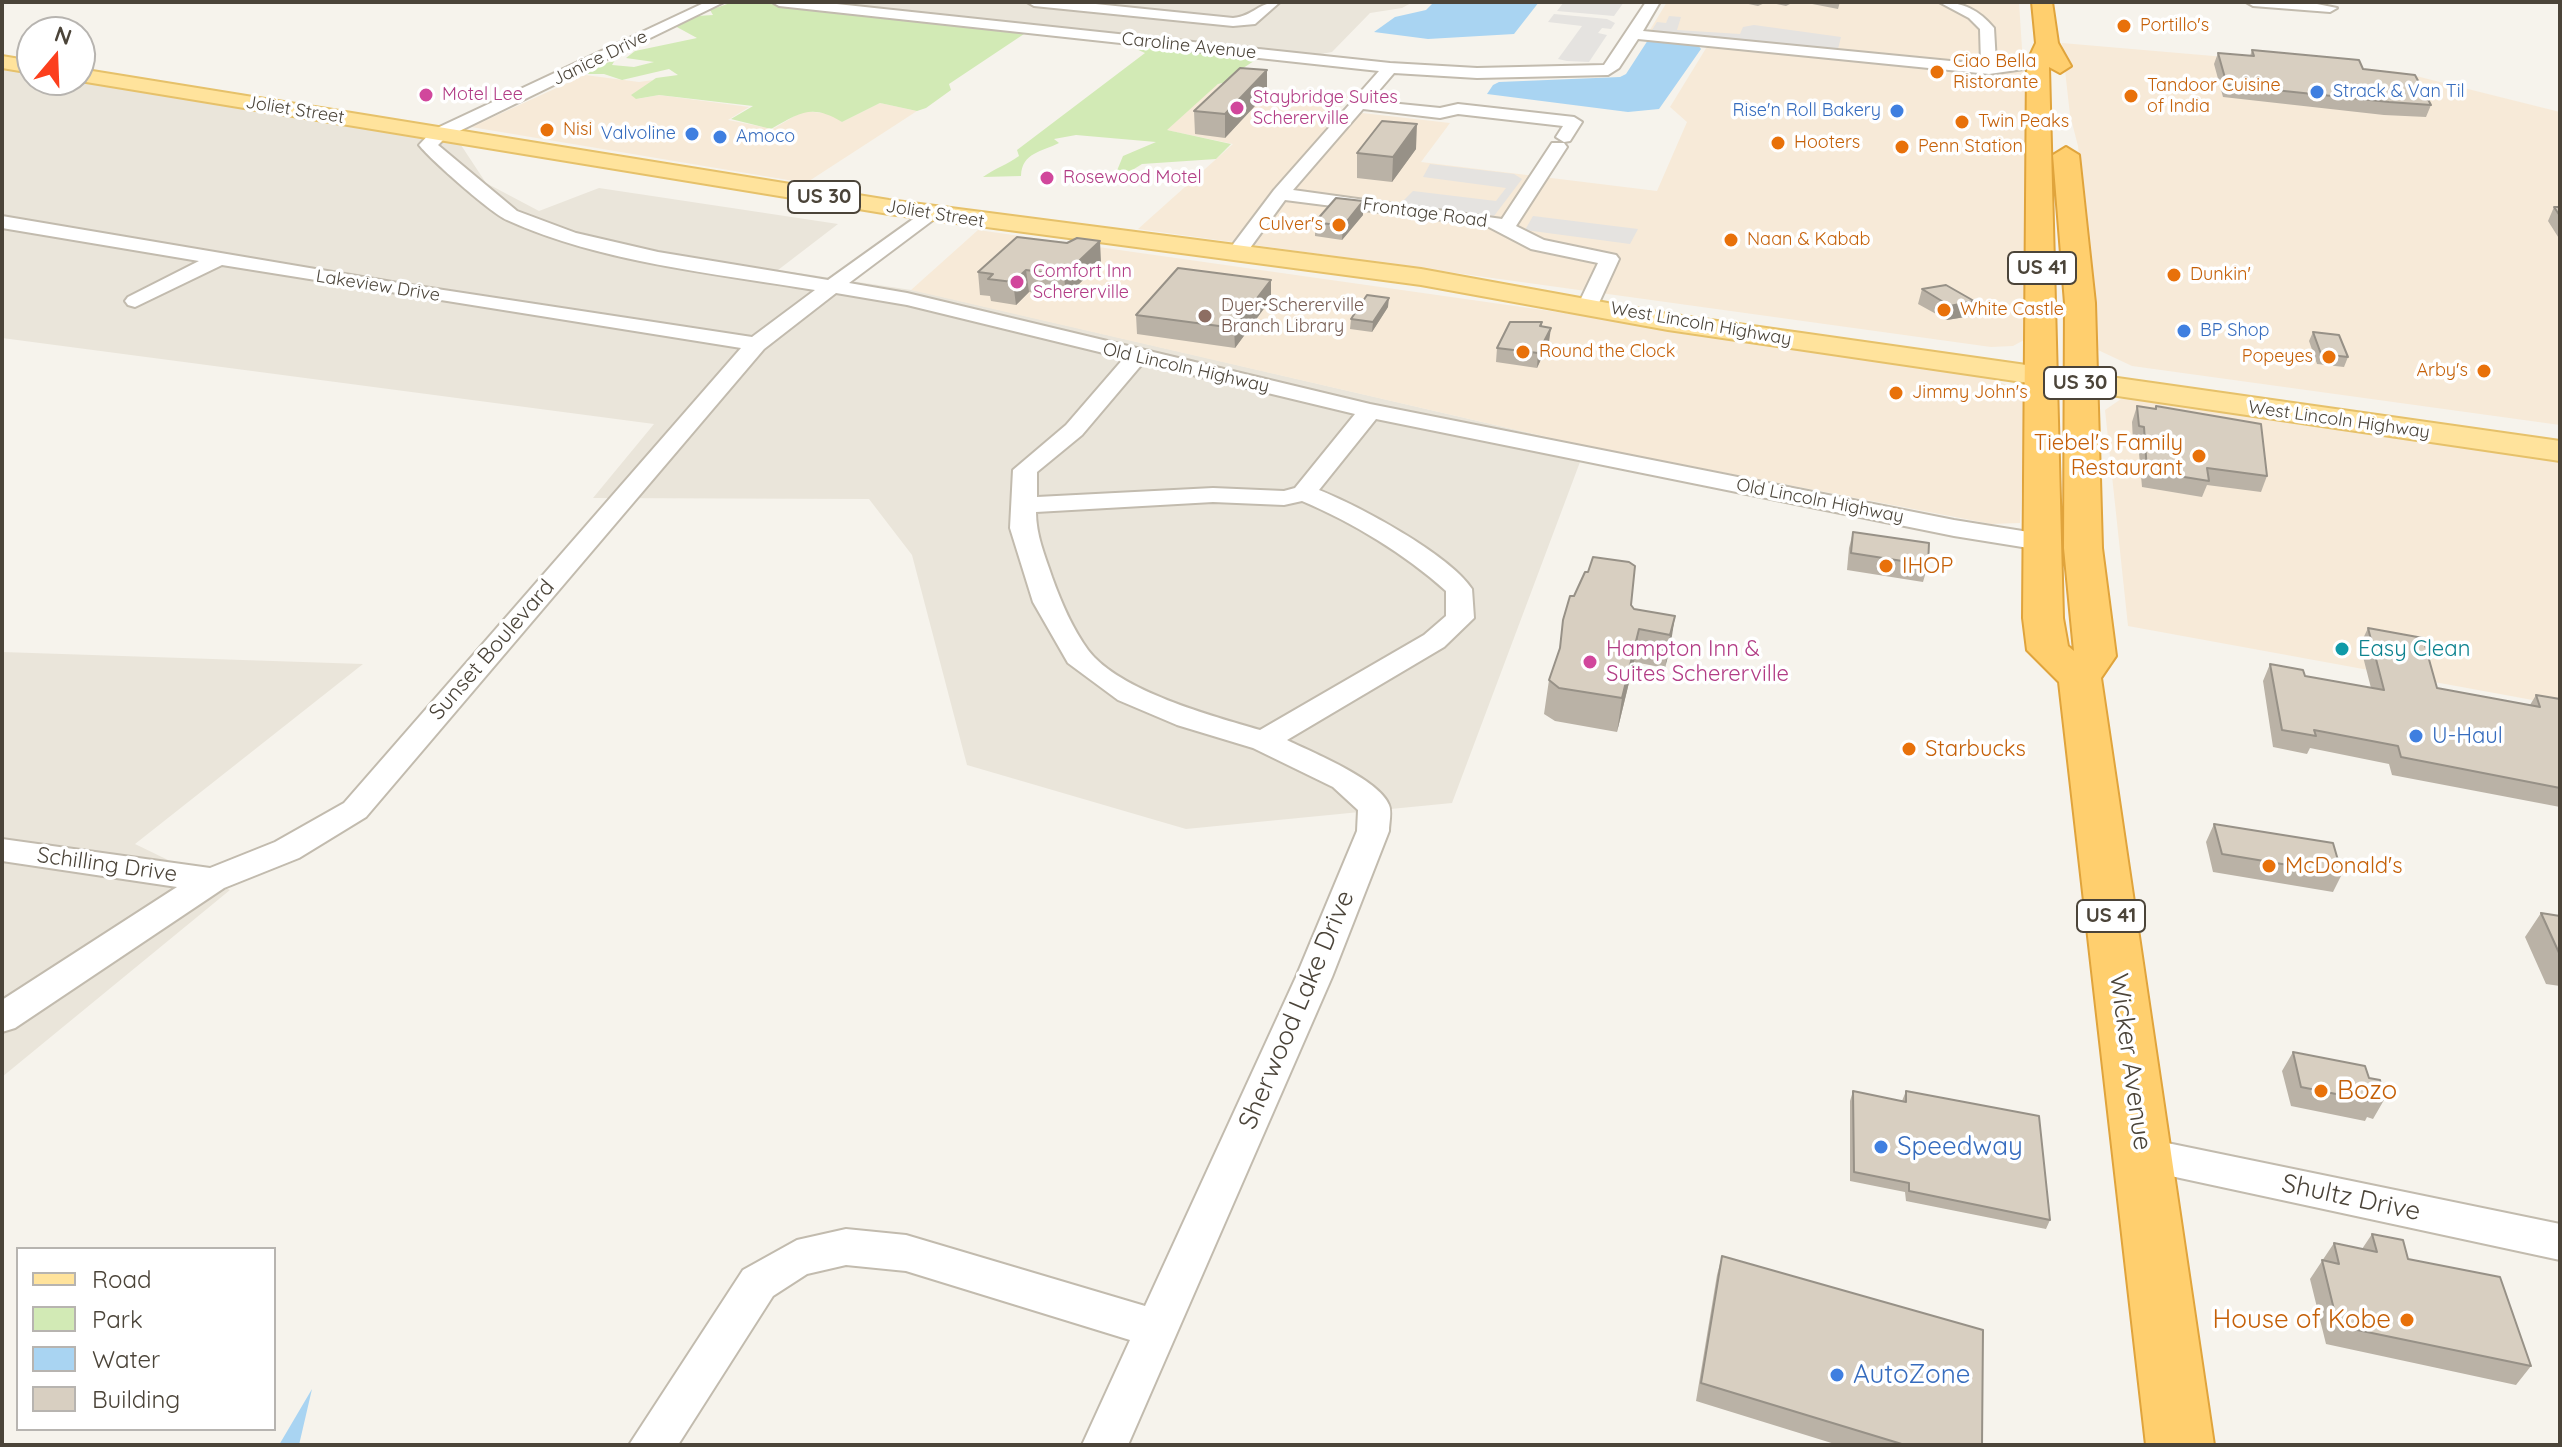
<!DOCTYPE html>
<style>
body{margin:0}
#map{position:relative;width:2562px;height:1447px;overflow:hidden;background:#f6f3ec;font-family:Quicksand,sans-serif}
canvas{display:block}
.frame{position:absolute;inset:0;border:4px solid #4b4439;pointer-events:none}
.legend{position:absolute;left:16px;top:1247px;width:260px;height:184px;box-sizing:border-box;background:#fff;border:2px solid #b7b4b0;margin:0;padding:10px 14px;list-style:none;font-size:24px;color:#4b4439}
.legend li{display:flex;align-items:center;gap:16px;height:40px}
.legend b{width:40px;border:2px solid #b7b4b0}
.north{position:absolute;left:16px;top:16px;width:80px;height:80px;box-sizing:border-box;background:#fff;border:2px solid #b7b4b0;border-radius:50%;rotate:19deg;font-size:22px;font-weight:700;line-height:32px;text-align:center;color:#4b4439}
.north::after{content:'';display:block;margin:auto;width:28px;height:36px;background:#fc3f1d;clip-path:polygon(50% 0,100% 100%,50% 72%,0 100%)}
</style>
<div id="map">
<canvas width="2562" height="1447"></canvas>
<div class="frame"></div>
<ul class="legend">
<li><b style="height:10px;background:#ffe39c"></b>Road</li>
<li><b style="height:22px;background:#d2eab5"></b>Park</li>
<li><b style="height:22px;background:#a9d4f2"></b>Water</li>
<li><b style="height:22px;background:#d8cfc1"></b>Building</li>
</ul>
<div class="north">N</div>
</div>
<script>
const g = document.querySelector('canvas').getContext('2d');
g.lineJoin = 'round';
function paint(path, color) {
  g.fillStyle = color;
  g.fill(path, 'evenodd');
}
function strokePath(path, color, width, dash) {
  g.strokeStyle = color;
  g.lineWidth = width;
  g.lineCap = dash ? 'butt' : 'round';
  g.setLineDash(dash || []);
  g.stroke(path);
}
function write(font, color, halo, rows, align = 'center') {
  g.font = font + ' Quicksand,sans-serif';
  g.lineWidth = 7;
  g.setLineDash([]);
  g.textBaseline = 'middle';
  g.strokeStyle = halo;
  g.fillStyle = color;
  for (const [text, x, y, turn = 0] of rows) {
    g.save();
    g.translate(x, y);
    g.rotate((+turn || 0) * Math.PI / 180);
    g.textAlign = isNaN(turn) ? turn : align;
    if (halo) g.strokeText(text, 0, 0);
    g.fillText(text, 0, 0);
    g.restore();
  }
}
paint(new Path2D(`
 M779,2H1413L1402,8L1370,13L1332,52L1299,58Z
 M2,67L32,71V80H80L459,142L486,183L539,211L599,188L838,224L778,270L918,291L1586,446L1452,803L1186,829L967,765L912,555L869,499L593,498L654,424L2,338Z
 M2,652L363,664L135,844L230,890L2,1077Z`), '#eae5da');
paint(new Path2D(`
 M1667,2H2019L2026,111L2024,340L2013,346L1991,347L1138,229L1233,144L1166,130L1218,84L1320,97L1330,93L1356,96L1336,110L1450,123L1421,162L1657,191L1687,122L1670,107L1708,45L1645,38Z
 M2062,43L2400,72L2560,112V425L2132,366L2098,350L2078,146L2070,115Z
 M585,75L639,82L653,80L632,95L637,99L659,95L749,107L728,120L773,129L803,111L834,114L842,122L880,103L917,111L806,183L471,127Z
 M978,230L1783,344L1986,377L2013,387L2026,397L2020,523L1991,524L1586,446L911,290Z
 M2121,399H2147L2560,460V705L2128,626L2105,410Z`), '#f7ead8');
paint(new Path2D(`
 M733,2H752L1027,32L949,84L951,90L926,108L917,111L880,103L842,122C812,104 801,112 771,129L731,119L753,106L659,95L636,99L631,95L656,78L678,75L669,69L622,80L604,74H576L615,60L612,65L634,67L654,62L626,58L635,51L697,38L675,26L697,16L713,15L710,10Z
 M1143,45L1257,59L1231,76L1232,81L1218,84L1167,130L1231,144L1216,159L1142,164L1126,174L1116,173L1123,156L1156,142L1076,135L1054,139L1059,143C1042,152 1022,152 1021,176L983,177C995,168 1007,165 1019,156L1017,150L1145,53L1132,47Z`), '#d2eab5');
paint(new Path2D(`
 M1564,2H1624L1614,16L1557,11Z
 M1554,14L1607,19L1615,23L1611,29L1602,28L1598,33L1607,35L1589,62L1567,61L1558,59L1582,26L1548,22Z
 M1669,16L1681,17L1677,30L1740,34L1743,27L1754,25L1841,37L1838,49L1806,48L1652,30L1657,22L1666,23Z
 M1430,164L1514,174L1522,179L1494,216L1400,204L1413,191L1496,201L1506,188L1423,177Z
 M1533,216L1638,229L1630,244L1525,230Z`), '#e5e3e0');
paint(new Path2D(`
 M1434,2H1539L1514,34L1428,39L1374,32L1395,17L1426,10Z
 M1648,40L1698,45L1701,49L1659,109L1628,112L1487,94L1493,85L1499,82L1620,77L1626,74Z
 M312,1389L299,1445H279Z`), '#a9d4f2');
const minor = new Path2D(`
 M706,2H724L445,138L438,145L517,211L576,233L658,252L828,280L930,207L939,213L937,217L849,283L907,293L1370,404L1954,520L2041,534L2054,542L2041,550L1954,536L1376,419L1319,490C1359,506 1449,554 1472,589L1474,618L1444,647L1287,740C1311,752 1379,779 1389,805C1392,812 1389,823 1389,831L1332,977L1128,1445H1082L1130,1340L906,1271L846,1265L807,1274L773,1296L678,1445H629L743,1270L797,1240L846,1229L906,1235L1145,1306L1296,977L1357,831L1358,810L1333,787L1253,748L1177,725L1118,700L1068,663L1033,602L1010,528L1013,470L1066,425L1124,358L907,305L836,293L764,349L366,817L299,858L224,888L15,1028L2,1032V1000L177,887L2,861V839L210,868L275,842L344,803L741,348L222,265L135,307L128,305L125,301L128,297L199,261L2,228V216L404,284L752,337L815,290C713,273 602,263 507,220C490,212 432,161 419,145L433,130ZM1143,363L1355,414L1295,488L1284,491L1213,488L1037,497V472L1082,435ZM1302,501C1352,522 1405,554 1446,591V616L1424,635L1260,730C1212,716 1119,691 1088,650C1072,628 1061,602 1052,577C1045,556 1036,535 1036,512L1213,502L1284,505Z
 M772,2H818L1390,63L1477,68L1604,65L1646,2H1660L1643,31L1981,64L1980,29L1969,18L1939,2C1963,2 1979,10 1994,28L1996,63L2038,57L2046,62L2038,67L1989,74L1638,39L1619,68L1608,75L1477,78L1394,73L1370,101L1440,108L1458,104L1574,117L1582,122L1570,141L1564,142L1556,137L1563,126L1458,114L1440,118L1363,109L1293,190L1502,219L1552,143H1564L1567,147L1516,226L1544,240L1616,255L1619,259L1598,305L1588,311L1578,305L1598,263L1531,249L1487,226L1474,224L1285,200L1242,259H1228L1225,255L1274,190L1379,71L779,6Z
 M1027,2H1076L1233,18C1254,16 1258,2 1280,2L1255,24L1233,26L1034,6Z
 M2246,2H2307L2337,8L2330,12L2253,6Z
 M2143,1138L2560,1224V1260L2143,1170L2129,1165L2123,1154L2129,1143Z`);
const major = new Path2D(`
 M2,56L32,61V73L2,68Z
 M80,69L889,200L1421,269L1668,314L2560,441V461L1668,330L1421,285L889,214L80,81L75,80H80Z`);
const highway = new Path2D(`
 M2032,2H2052L2058,43L2071,66L2060,73L2049,67L2063,618L2068,646L2074,651L2064,548L2065,303L2053,155L2066,147L2079,155L2095,303L2102,548L2116,656L2101,678L2214,1445H2146L2059,682L2027,650L2023,618L2027,62L2036,43Z`);
strokePath(minor, '#c2bbae', 4);
strokePath(major, '#e6c16a', 4);
strokePath(highway, '#e0a43c', 4);
paint(minor, '#fff');
paint(major, '#ffe39c');
paint(highway, '#ffcf6e');
paint(new Path2D(`
 M1739,2H1767L1758,6Z
 M1767,2H1794L1786,6Z
 M1802,2H1840L1838,9Z
 M2252,50L2363,69L2431,105L2426,117L2384,115L2223,97L2214,64L2218,53L2250,56Z
 M1267,93L1225,138L1195,134L1194,111Z
 M1416,149L1392,182L1357,178V153Z
 M1363,201V215L1342,240L1315,236V222Z
 M2554,207H2560V240L2548,221Z
 M1101,262L1066,297L1029,292L1016,305L991,301L990,296L980,295L978,272Z
 M1922,289L1971,316L1947,320L1918,304Z
 M1271,299L1235,348L1137,334L1136,315Z
 M1388,307L1372,332L1350,329L1351,319Z
 M1542,322V326L1549,342L1537,368L1496,362L1497,348Z
 M2313,332L2348,357L2344,367L2317,364L2309,341Z
 M2137,406L2155,409L2156,406L2267,476L2261,492L2207,485L2202,497L2142,487L2138,442H2133L2132,422Z
 M1853,532L1928,565L1923,582L1847,570L1849,548Z
 M1588,572L1631,605L1634,609L1675,616L1665,668L1634,662L1617,732L1555,721L1544,714L1549,680L1559,653L1563,620L1574,596Z
 M2368,628L2437,688L2530,705L2536,695L2560,699V807L2392,775L2389,764L2310,748L2307,754L2273,747L2263,681L2270,664L2305,676L2371,688L2360,645Z
 M2214,824L2342,874L2333,892L2213,872L2206,842Z
 M2541,913L2560,916V986L2546,984L2525,937Z
 M2293,1052L2369,1078L2384,1100L2373,1119L2367,1117L2365,1121L2291,1106L2282,1071Z
 M1853,1091L1902,1101L1906,1091L2050,1220L2046,1229L1906,1201L1905,1192L1850,1181V1101Z
 M2372,1234L2408,1259L2531,1366L2516,1385L2326,1344L2310,1279L2334,1243L2362,1249Z
 M1722,1256L1982,1445H1838L1696,1401L1717,1275Z`), '#bab2a6');
paint(new Path2D(`
 M1267,70V93L1225,138V114Z
 M1417,124L1416,149L1392,182L1393,157Z
 M1363,201V215L1342,240L1343,226Z
 M1100,241L1101,262L1066,297L1064,275Z
 M1026,270L1029,292L1016,305L1013,282Z
 M1271,280V299L1235,348L1234,328Z
 M1389,298L1388,307L1372,332L1373,322Z
 M1974,301L1971,316L1947,320L1950,306Z
 M1551,328L1549,342L1537,368L1538,353Z
 M1675,616L1670,649L1665,668L1670,635Z
 M1639,629L1634,662L1617,732L1622,698Z`), '#979187');
const building = new Path2D(`
 M2252,50L2359,60L2363,69L2415,75L2431,105L2389,102L2227,85L2218,53L2254,56Z
 M1240,68L1267,70L1225,114L1194,111Z
 M1382,121L1417,124L1393,157L1357,153Z
 M1336,198L1363,201L1343,226L1315,222Z
 M2554,207H2560V216Z
 M1017,237L1067,243L1077,238L1100,241L1064,275L1026,270L1013,282L988,279L993,274L978,272Z
 M1178,268L1271,280L1234,328L1136,315Z
 M1946,285L1974,301L1950,306L1922,289Z
 M1367,295L1389,298L1373,322L1351,319Z
 M1510,322H1542L1540,326L1551,328L1538,353L1497,348Z
 M2313,332L2339,335L2348,357L2321,354Z
 M2137,406L2156,409V406L2261,424L2267,476L2207,468L2209,481L2147,471L2144,427L2139,426Z
 M1853,532L1929,543L1928,565L1851,553Z
 M1593,557L1629,562L1635,566L1631,605L1634,609L1675,616L1670,635L1639,629L1622,698L1559,688L1549,680L1560,648L1563,620L1570,596H1574L1585,572H1588Z
 M2368,628L2423,638L2437,688L2540,707L2536,695L2560,699V788L2401,757L2398,746L2314,730L2316,736L2282,730L2270,664L2303,670L2305,676L2384,690Z
 M2214,824L2333,843L2342,874L2222,854Z
 M2541,913L2560,916V955Z
 M2293,1052L2365,1066L2369,1078L2380,1080L2384,1100L2375,1098L2376,1102L2301,1087Z
 M1853,1091L1906,1102V1091L2039,1116L2050,1220L1909,1191V1183L1854,1172Z
 M2372,1234L2403,1240L2408,1259L2500,1277L2531,1366L2338,1326L2322,1260L2339,1264L2334,1243L2377,1252Z
 M1722,1256L1983,1330L1982,1445H1905L1701,1383Z`);
paint(building, '#d8cfc1');
strokePath(building, '#979187', 2);
for (const [x, y, r, color] of [
 [2124,26,8,"#e8710a"],
 [1937,72,8,"#e8710a"],
 [2317,92,8,"#3f7fe0"],
 [426,95,8,"#d1479c"],
 [2131,96,8,"#e8710a"],
 [1237,108,8,"#d1479c"],
 [1897,111,8,"#3f7fe0"],
 [1962,122,8,"#e8710a"],
 [547,130,8,"#e8710a"],
 [692,134,8,"#3f7fe0"],
 [720,137,8,"#3f7fe0"],
 [1778,143,8,"#e8710a"],
 [1902,147,8,"#e8710a"],
 [1047,178,8,"#d1479c"],
 [1339,225,8,"#e8710a"],
 [1731,240,8,"#e8710a"],
 [2174,275,8,"#e8710a"],
 [1017,282,8,"#d1479c"],
 [1944,310,8,"#e8710a"],
 [1205,316,8,"#8d6e63"],
 [2184,331,8,"#3f7fe0"],
 [1523,352,8,"#e8710a"],
 [2329,357,8,"#e8710a"],
 [2484,371,8,"#e8710a"],
 [1896,393,8,"#e8710a"],
 [2199,456,8,"#e8710a"],
 [1886,566,8,"#e8710a"],
 [2342,649,8,"#0f9aa8"],
 [1590,662,8,"#d1479c"],
 [2416,736,8,"#3f7fe0"],
 [1909,749,8,"#e8710a"],
 [2269,866,8,"#e8710a"],
 [2321,1091,8,"#e8710a"],
 [1881,1147,8,"#3f7fe0"],
 [2407,1320,8,"#e8710a"],
 [1837,1375,8,"#3f7fe0"]
]) {
  const dot = new Path2D();
  dot.arc(x, y, r, 0, 2 * Math.PI);
  g.fillStyle = color;
  g.fill(dot);
  strokePath(dot, '#fff', 3);
}
write('18px', '#c56008', '#fff', [
 ["Portillo's",2140,26],
 ["Ciao Bella",1953,62],
 ["Ristorante",1953,83],
 ["Tandoor Cuisine",2147,86],
 ["of India",2147,107],
 ["Twin Peaks",1978,122],
 ["Nisi",563,130],
 ["Hooters",1794,143],
 ["Penn Station",1918,147],
 ["Culver's",1323,225,"right"],
 ["Naan & Kabab",1747,240],
 ["Dunkin'",2190,275],
 ["White Castle",1960,310],
 ["Round the Clock",1539,352],
 ["Popeyes",2313,357,"right"],
 ["Arby's",2468,371,"right"],
 ["Jimmy John's",1912,393]
], 'left');
write('18px', '#4b4439', '#fff', [
 ["Caroline Avenue",1189,46,6],
 ["Janice Drive",600,58,-26],
 ["Joliet Street",295,110,9],
 ["Frontage Road",1425,213,8],
 ["Joliet Street",935,214,9],
 ["Lakeview Drive",378,286,9],
 ["West Lincoln Highway",1701,324,10],
 ["Old Lincoln Highway",1186,368,13],
 ["West Lincoln Highway",2339,420,8],
 ["Old Lincoln Highway",1820,501,11]
]);
write('18px', '#366cbe', '#fff', [
 ["Strack & Van Til",2333,92],
 ["Rise'n Roll Bakery",1881,111,"right"],
 ["Valvoline",676,134,"right"],
 ["Amoco",736,137],
 ["BP Shop",2200,331]
], 'left');
write('18px', '#b23c85', '#fff', [
 ["Motel Lee",442,95],
 ["Staybridge Suites",1253,98],
 ["Schererville",1253,119],
 ["Rosewood Motel",1063,178],
 ["Comfort Inn",1033,272],
 ["Schererville",1033,293]
], 'left');
write('18px', '#785e54', '#fff', [
 ["Dyer-Schererville",1221,306],
 ["Branch Library",1221,327]
], 'left');
for (const [x, y, w] of [
 [824,197,72],
 [2042,268,68],
 [2080,383,72],
 [2111,916,68]
]) {
  const box = new Path2D();
  box.roundRect(x - w / 2, y - 16, w, 32, 6);
  g.fillStyle = '#fff';
  g.fill(box);
  strokePath(box, '#4b4439', 2);
}
write('bold 20px', '#4b4439', null, [
 ["US 30",824,197],
 ["US 41",2042,268],
 ["US 30",2080,383],
 ["US 41",2111,916]
]);
write('22px', '#c56008', '#fff', [
 ["Tiebel's Family",2183,443,"right"],
 ["Restaurant",2183,468,"right"],
 ["IHOP",1902,566],
 ["Starbucks",1925,749],
 ["McDonald's",2285,866]
], 'left');
write('22px', '#b23c85', '#fff', [
 ["Hampton Inn &",1606,649],
 ["Suites Schererville",1606,674]
], 'left');
write('22px', '#0d838f', '#fff', [
 ["Easy Clean",2358,649]
], 'left');
write('22px', '#4b4439', '#fff', [
 ["Sunset Boulevard",492,650,-49],
 ["Schilling Drive",107,865,8]
]);
write('22px', '#366cbe', '#fff', [
 ["U-Haul",2432,736]
], 'left');
write('26px', '#4b4439', '#fff', [
 ["Sherwood Lake Drive",1297,1010,-67],
 ["Wicker Avenue",2130,1062,82],
 ["Shultz Drive",2351,1198,12]
]);
write('26px', '#c56008', '#fff', [
 ["Bozo",2337,1091],
 ["House of Kobe",2391,1320,"right"]
], 'left');
write('26px', '#366cbe', '#fff', [
 ["Speedway",1897,1147],
 ["AutoZone",1853,1375]
], 'left');
</script>
